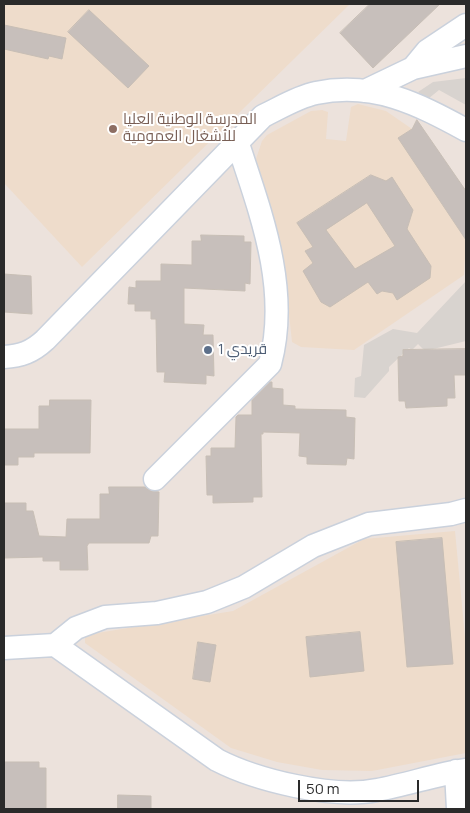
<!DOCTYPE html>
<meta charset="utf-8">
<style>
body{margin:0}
#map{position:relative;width:470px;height:813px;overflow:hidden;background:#ece2dc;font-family:Manrope,sans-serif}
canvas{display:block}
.frame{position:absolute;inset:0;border:5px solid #2a2a2a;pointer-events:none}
.scale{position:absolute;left:298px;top:780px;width:121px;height:22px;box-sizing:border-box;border:2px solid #2a2a2a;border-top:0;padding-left:6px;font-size:15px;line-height:18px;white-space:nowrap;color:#2a2a2a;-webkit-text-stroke:4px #fff;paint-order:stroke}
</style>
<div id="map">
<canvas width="470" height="813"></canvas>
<div class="frame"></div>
<div class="scale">50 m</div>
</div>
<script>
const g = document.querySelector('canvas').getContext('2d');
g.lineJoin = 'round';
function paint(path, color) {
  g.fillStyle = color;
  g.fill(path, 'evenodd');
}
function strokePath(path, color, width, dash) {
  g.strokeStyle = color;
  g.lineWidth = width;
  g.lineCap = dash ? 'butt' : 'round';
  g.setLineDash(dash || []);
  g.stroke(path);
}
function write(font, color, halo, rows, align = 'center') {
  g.font = font + ' Manrope,Cairo,sans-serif';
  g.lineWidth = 4;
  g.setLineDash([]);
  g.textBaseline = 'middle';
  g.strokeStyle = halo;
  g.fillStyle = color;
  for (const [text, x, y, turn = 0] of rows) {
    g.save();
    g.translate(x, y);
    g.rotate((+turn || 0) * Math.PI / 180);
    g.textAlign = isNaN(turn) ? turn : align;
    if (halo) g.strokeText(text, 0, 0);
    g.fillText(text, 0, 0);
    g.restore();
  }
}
paint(new Path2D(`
 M4,4H350L82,267L4,183Z
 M358,104L386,111L412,129L399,138L466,240L464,275L354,350L301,347L292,342L286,286L254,165L262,141L267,135L311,111L322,110L328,112L326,139L346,141L351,107Z
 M455,531L466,648V753L372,771L322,770L277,762L231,748L85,643V635L233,611L364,539Z`), '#eedccb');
paint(new Path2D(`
 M466,78V105L439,90L428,99L418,92L433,82Z
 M466,281V341L425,351L418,344L412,350L409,348L389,367V371L365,398L354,397L355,378L361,376L364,345L393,329L417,333Z`), '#d8d3cf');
const building = new Path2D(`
 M370,4H440L373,68L340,33Z
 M89,10L149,66L128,88L68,32Z
 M4,25L66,38L62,59L49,56L48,59L4,49Z
 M417,120L466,191V240L398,138L412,129Z
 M371,175L386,181L392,177L413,210L407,229L431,266L430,278L397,300L393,293L382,291L377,294L368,282L330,307L321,302L303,271L313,263L305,251L313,247L297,223ZM367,203L395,246L355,269L326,230Z
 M201,235L244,236V242H251L250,284L245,283V291L184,288V324L204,325L203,335H213L214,376L206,375V384L164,382L165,372H157L156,319H151V311H135V304H128L129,287L136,288V281H161V264L192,265V241H201Z
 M4,274L31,276L32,314L4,312Z
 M466,349V375H454L455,398H447V406L406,408L405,401H399L398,357L403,356V350Z
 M270,382H272V388L283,389V405L295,406V409L346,410V417L355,418L354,459L347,458L346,465L307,464V457L299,456L300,433L263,432V434H261L262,497H253V502L213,503V495H207L206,456H211V448H235L236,417L238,415H252V400Z
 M50,400H91L90,453H34V457H18V465H4V429H39V406H49Z
 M109,487H145L151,491L159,492L158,536H151L149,543H89L87,546L88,570H60V561H43V557L4,558V503H26V511H33L39,536L66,537L67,519H100V494H109Z
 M442,538L453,664L407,667L396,542Z
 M360,632L364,671L310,677L306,637Z
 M198,642L216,645L210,682L193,679Z
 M4,762H39V768H46V809H4Z
 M118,795L151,796V809H118Z`);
paint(building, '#c7bfbb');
strokePath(building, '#c7beb5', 1);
const minor = new Path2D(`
 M413,68L427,51L466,25
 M365,91L413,68L466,56
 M4,357C21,356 32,352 45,340L263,116C280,108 297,97 316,93C374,81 418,104 466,130
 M155,479L270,364C290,289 261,214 238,144
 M55,645L217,760C256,780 332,799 377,790C407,785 436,774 466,770
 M4,648L55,645L76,628L105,617L157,613L207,602L244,587L313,546L369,524L451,514L466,510
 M456,771L458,809`);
strokePath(minor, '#cad1dc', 25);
strokePath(minor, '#fff', 22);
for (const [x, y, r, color] of [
 [113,129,5,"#8d6e63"],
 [208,350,5,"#5c6f8a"]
]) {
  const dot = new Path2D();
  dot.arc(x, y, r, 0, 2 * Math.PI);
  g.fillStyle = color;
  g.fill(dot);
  strokePath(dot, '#fff', 2);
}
write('15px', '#785e54', '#fff', [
 ["المدرسة الوطنية العليا",123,120],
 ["للأشغال العمومية",123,137]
], 'left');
write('15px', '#4e5e75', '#fff', [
 ["قريدي 1",218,350]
], 'left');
</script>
